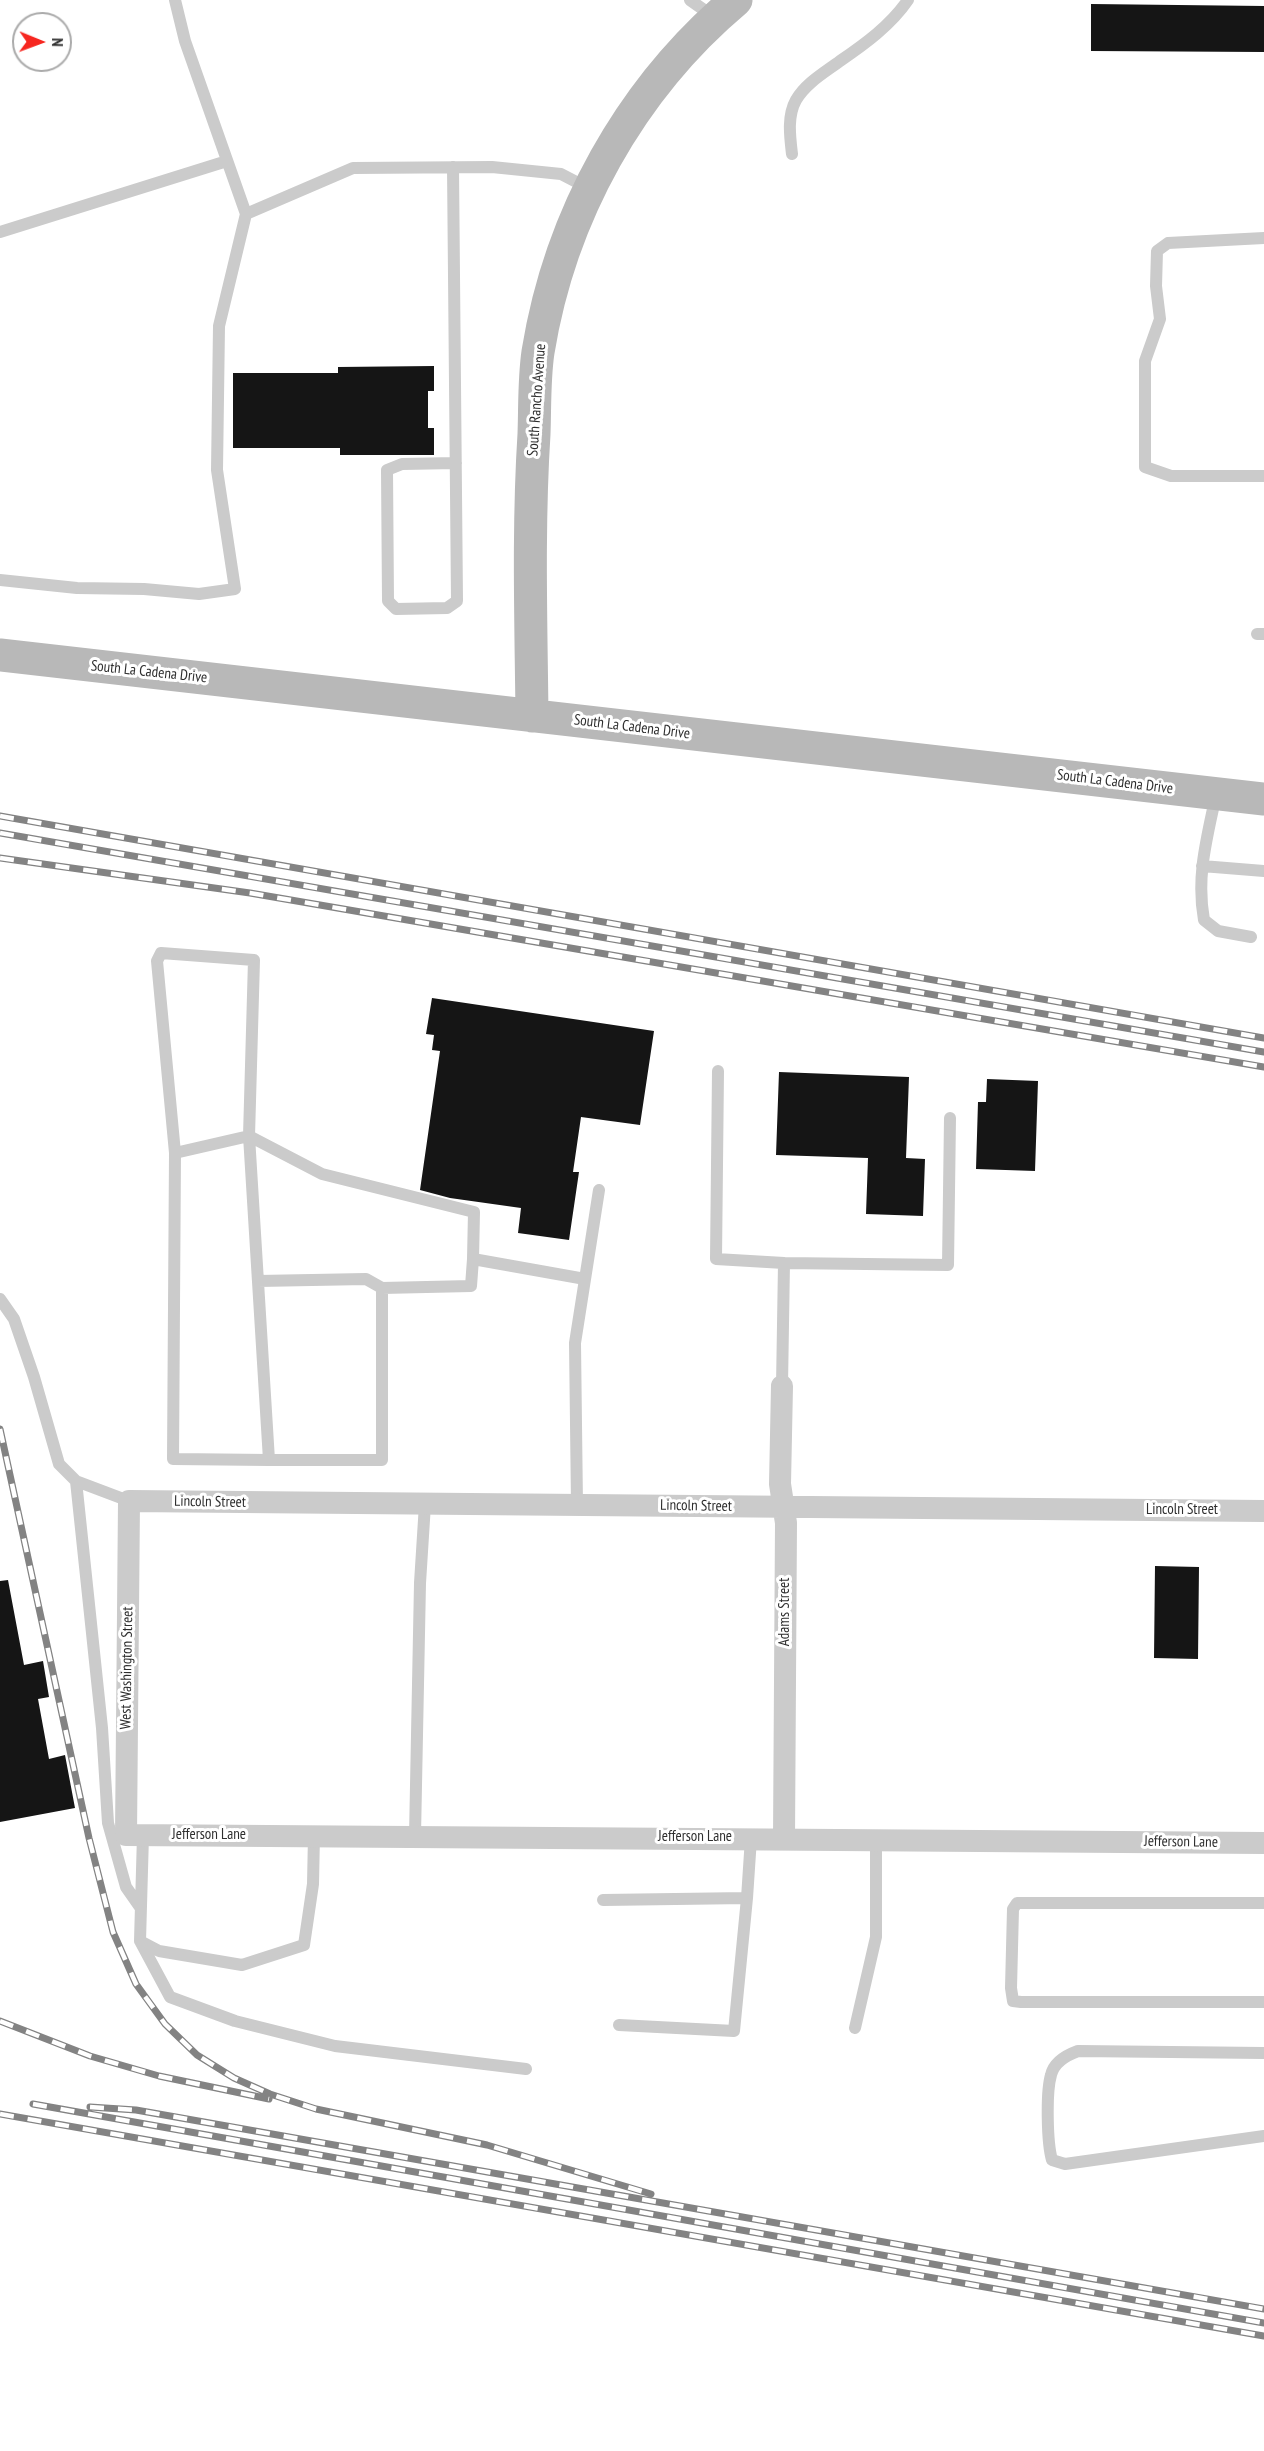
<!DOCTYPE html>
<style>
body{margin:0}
#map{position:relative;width:1264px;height:2451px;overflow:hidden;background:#fff;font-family:"PT Sans Narrow",sans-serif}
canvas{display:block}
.north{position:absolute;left:12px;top:12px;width:60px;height:60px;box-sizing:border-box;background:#fff;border:2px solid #ababab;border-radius:50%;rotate:91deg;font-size:16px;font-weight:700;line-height:24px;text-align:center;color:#2e2e2e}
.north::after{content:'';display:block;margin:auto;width:21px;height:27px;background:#f62720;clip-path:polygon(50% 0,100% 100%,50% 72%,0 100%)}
</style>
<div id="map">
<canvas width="1264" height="2451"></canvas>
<div class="north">N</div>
</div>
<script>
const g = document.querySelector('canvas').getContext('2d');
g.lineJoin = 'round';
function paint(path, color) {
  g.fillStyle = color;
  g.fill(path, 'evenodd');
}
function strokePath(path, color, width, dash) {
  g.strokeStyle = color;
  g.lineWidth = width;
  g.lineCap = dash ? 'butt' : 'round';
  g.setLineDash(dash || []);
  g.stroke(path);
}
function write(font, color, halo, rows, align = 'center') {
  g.font = font + ' "PT Sans Narrow",sans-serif';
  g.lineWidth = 6;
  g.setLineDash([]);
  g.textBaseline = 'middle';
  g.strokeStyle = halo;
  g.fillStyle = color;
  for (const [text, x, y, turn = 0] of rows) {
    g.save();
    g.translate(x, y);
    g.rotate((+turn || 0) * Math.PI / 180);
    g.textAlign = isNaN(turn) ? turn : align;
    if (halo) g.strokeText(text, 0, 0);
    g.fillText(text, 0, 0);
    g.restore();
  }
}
paint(new Path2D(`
 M1091,4L1264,6V52L1091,51Z
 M434,366V391H428V428H434V455H340V448H233V373H338V367Z
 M432,998L654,1031L640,1125L581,1117L573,1172H579L569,1240L518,1233L521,1208L450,1198L420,1190L440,1051L432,1050L434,1035L426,1034Z
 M779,1072L909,1077L906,1158L925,1159L923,1216L866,1214L868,1158L776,1155Z
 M987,1079L1038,1081L1035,1171L976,1169L978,1102H986Z
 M1155,1566L1199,1567L1198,1659L1154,1658Z
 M8,1580L24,1665L43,1661L49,1697L38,1699L49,1759L65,1755L75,1808L0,1822V1581Z`), '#151515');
strokePath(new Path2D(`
 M690,0L714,17
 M792,154C790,137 787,116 796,100C806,83 824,73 840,61C865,44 891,25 908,0
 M453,167L457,601L447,608L396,609L388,601L387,470L402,464L456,463
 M246,214L353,168L492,167L561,174L588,188
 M0,232L227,161
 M1264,238L1168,243L1157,251L1156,286L1160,319L1145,361V467L1171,476H1264
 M0,580L77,588L144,589L199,594L235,589L217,470L219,326L246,214L185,41L175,0
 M1257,634H1264
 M1216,795C1207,838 1196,876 1204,920L1218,931L1251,937
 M1202,866L1264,871
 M718,1071L716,1259L784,1263
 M175,1153L173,1459L269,1460L249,1136L175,1153L157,961L161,953L254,960L249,1136L322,1174L474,1212L473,1259L585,1279
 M258,1281L366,1279L382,1288
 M0,1299L14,1319L34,1377L59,1464L76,1481L129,1501
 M782,1386L784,1263L948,1265L950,1118
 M269,1460H382V1288L471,1286L473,1259
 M76,1481L102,1728L108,1823L126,1887L140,1907
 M577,1505L575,1343L599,1190
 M143,1835L140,1941L159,1951L242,1965L304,1945L313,1884L314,1835
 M415,1836L420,1583L425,1504
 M603,1900L747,1898L751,1838
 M1264,1903H1017L1013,1909L1011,1988L1013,2001L1021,2002H1264
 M140,1941L170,1997L235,2021L335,2046L526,2069
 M619,2025L734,2031L747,1898
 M855,2028L876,1937V1839
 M1264,2053L1078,2051C1067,2055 1054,2062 1051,2075C1046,2092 1047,2143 1052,2160L1065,2164L1264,2136`), '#cbcbcb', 12);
strokePath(new Path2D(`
 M782,1386L780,1484L786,1523L784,1838
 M1264,1511L129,1501L126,1835L1264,1843`), '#cbcbcb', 22);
strokePath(new Path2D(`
 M0,655L1264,799
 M532,716C531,622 528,528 534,434C535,407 534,379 538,352C560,216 630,89 736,0`), '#b8b8b8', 33);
const rail = new Path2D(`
 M0,816L1264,1038
 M0,833L1264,1052
 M0,858L250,893L1264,1067
 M0,1429L89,1838L113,1932L136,1984L165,2024L197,2055L234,2078L270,2094L316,2109L487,2145L651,2194
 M0,2021L90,2056L159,2076L269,2099
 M33,2104L1264,2323
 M90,2107L136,2110L1264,2309
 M0,2114L1264,2336`);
strokePath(rail, '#838383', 7);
strokePath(rail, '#fff', 4.5, [14]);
write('15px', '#2e2e2e', '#fff', [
 ["South Rancho Avenue",537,400,-86],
 ["South La Cadena Drive",149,672,6],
 ["South La Cadena Drive",632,727,7],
 ["South La Cadena Drive",1115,782,7],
 ["Lincoln Street",210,1502,1],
 ["Lincoln Street",696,1506,1],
 ["Lincoln Street",1182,1510],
 ["Adams Street",785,1612,-90],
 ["West Washington Street",127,1668,-89],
 ["Jefferson Lane",209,1835],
 ["Jefferson Lane",695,1837],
 ["Jefferson Lane",1181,1842,1]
]);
</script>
